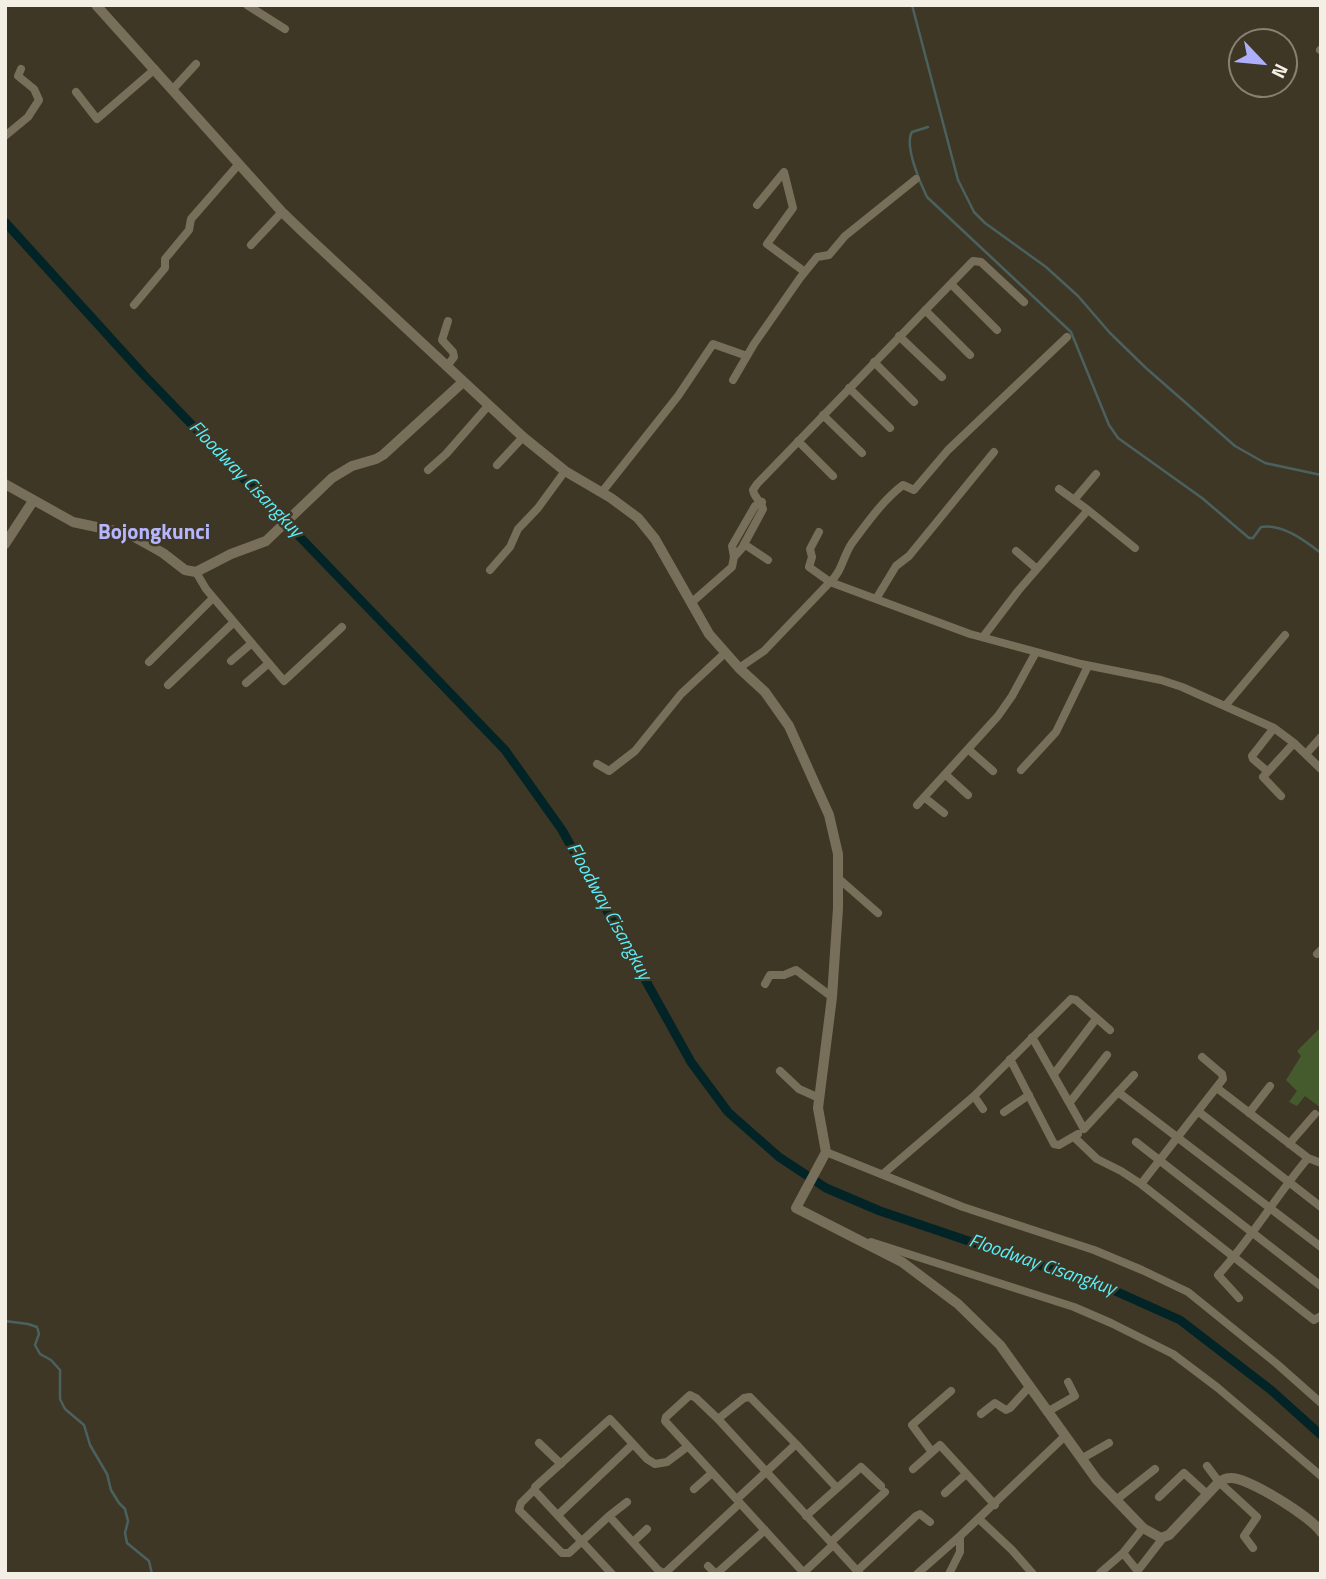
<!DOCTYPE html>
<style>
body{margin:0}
#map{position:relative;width:1326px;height:1579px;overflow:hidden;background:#3f3725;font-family:"Titillium Web",sans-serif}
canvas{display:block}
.frame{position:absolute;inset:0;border:7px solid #f4efe4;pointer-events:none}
.north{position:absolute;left:1228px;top:28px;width:70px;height:70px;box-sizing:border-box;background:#3f3725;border:2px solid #878171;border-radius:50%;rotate:116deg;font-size:19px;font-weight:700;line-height:28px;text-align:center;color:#f4efe4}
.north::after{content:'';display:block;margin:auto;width:24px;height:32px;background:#adaffb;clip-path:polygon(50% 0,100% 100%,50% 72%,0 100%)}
</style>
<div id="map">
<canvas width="1326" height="1579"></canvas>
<div class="frame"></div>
<div class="north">N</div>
</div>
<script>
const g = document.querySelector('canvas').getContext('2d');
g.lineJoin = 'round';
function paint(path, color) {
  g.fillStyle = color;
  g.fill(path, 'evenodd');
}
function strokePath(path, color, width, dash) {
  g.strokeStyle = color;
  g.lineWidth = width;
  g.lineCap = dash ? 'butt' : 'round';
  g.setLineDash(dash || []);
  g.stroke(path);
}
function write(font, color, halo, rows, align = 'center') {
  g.font = font + ' "Titillium Web",sans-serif';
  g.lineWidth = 5;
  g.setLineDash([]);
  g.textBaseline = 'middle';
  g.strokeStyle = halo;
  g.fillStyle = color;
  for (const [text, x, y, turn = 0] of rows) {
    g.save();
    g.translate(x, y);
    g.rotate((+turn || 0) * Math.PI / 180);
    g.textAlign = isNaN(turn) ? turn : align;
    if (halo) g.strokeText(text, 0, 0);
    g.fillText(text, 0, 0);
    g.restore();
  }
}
paint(new Path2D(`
 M1321,1027V1108L1305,1096L1297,1106L1289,1102L1297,1091L1286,1080L1301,1056L1297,1051Z`), '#465b2d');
strokePath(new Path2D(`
 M912,5L958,180L974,212L985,223L1046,267L1078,296L1110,333L1146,368L1235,446L1265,463L1321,475
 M928,127L912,132C904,145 920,183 927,197L1071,332L1109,425L1118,438L1202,498L1249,538H1253L1261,527C1282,523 1305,541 1321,553
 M5,1321L28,1324L37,1327L39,1334L35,1345L40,1354L51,1360L60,1370V1399L65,1409L84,1425L90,1445L107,1474L111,1490L119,1503L125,1509L128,1521L125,1533L127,1543L149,1561L152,1574`), '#4b615f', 2.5);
strokePath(new Path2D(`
 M5,222L143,374L505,750L562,830L691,1062L728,1112L779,1157L826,1188L880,1211L1113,1290L1180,1320L1271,1390L1321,1435`), '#022426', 9);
strokePath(new Path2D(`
 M247,5L285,29
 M1320,50L1321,49
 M173,89L196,64
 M76,92L97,119L155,69
 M5,136L28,117L39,100L34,89L18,76L21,69
 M757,205L784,172L793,208L767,244L805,272
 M251,245L282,212
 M951,284L997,330
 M134,305L165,268V259L189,230L191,219L239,164
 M925,310L970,355
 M899,336L942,377
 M874,362L914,402
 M447,366L454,357L453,352L442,340L448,321
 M733,380L754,344L800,278L817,257L829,255L845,236L916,179
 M849,388L890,428
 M823,415L862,453
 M798,441L833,476
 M497,465L523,437
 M428,470L446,454L488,406
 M1059,489L1088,510
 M602,492L678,396L713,344L747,356
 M1074,500L1096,474
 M819,532L810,549L812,557L809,567L830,582C842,572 843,556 852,543C867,523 883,500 903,485L914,490L948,450L1067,337
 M744,544L768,560
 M1016,551L1037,569
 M734,557L742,548L763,509C761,500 754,498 753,490L757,484L973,261L981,262L1024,302
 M490,570L510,547L518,529L538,508L565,471
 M196,572L206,589L284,681L342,627
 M876,599L896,566L909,556L994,452
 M691,603L732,567L734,557L732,546L755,506L762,502
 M983,637L1018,591L1088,510L1135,548
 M231,661L252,643
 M149,662L213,598
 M739,668L764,651L830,582L970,634L1081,664L1161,680L1182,687L1274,728L1294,743L1321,769
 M246,683L269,663
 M168,685L234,622
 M1225,706L1285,635
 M968,749L993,771
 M1306,754L1321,737
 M597,764L609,771L635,751L681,694L725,653
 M1021,770L1056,732L1088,666
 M1267,771L1253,759L1252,756L1274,728
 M945,774L968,795
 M1281,796L1263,777L1294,743
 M924,797L944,813
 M917,805L998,716L1012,696L1036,652
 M838,878L878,913
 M1317,954L1321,950
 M765,984L770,975H784L796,970L832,997
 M1032,1037L1084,1129L1134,1075
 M1010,1059L1054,1144L1059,1145L1078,1134
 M780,1071L799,1089L819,1098
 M1054,1074L1096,1019
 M1217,1088L1308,1158L1321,1163
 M1118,1092L1321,1247
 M974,1096L983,1109
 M1070,1102L1107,1055
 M1004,1112L1029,1095
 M1199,1112L1321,1207
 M1249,1113L1270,1086
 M1074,1137L1097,1159L1121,1171L1141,1184L1314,1320L1321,1316
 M1136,1142L1321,1286
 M1289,1144L1315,1114
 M826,1152L963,1207L1094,1250L1142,1270L1188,1292L1277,1364L1321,1403
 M883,1174L974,1096L1071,999L1076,1000L1110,1030
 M1141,1184L1223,1079L1222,1074L1202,1057
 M871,1242L1074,1307L1111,1323L1173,1354L1218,1388L1321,1476
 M1239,1298L1218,1275C1251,1239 1276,1196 1308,1158
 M1047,1412L1075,1396L1068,1382
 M981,1414L995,1403L1006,1410L1010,1408L1030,1386
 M718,1419L744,1398L750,1397L796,1444
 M539,1443L561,1464
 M932,1452L912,1425L951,1391
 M1081,1459L1109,1443
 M1207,1466L1219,1482L1257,1517L1244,1536L1253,1548
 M913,1469L940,1445L995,1505
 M535,1489L521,1503L519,1510L562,1553H569L609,1516L658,1570L666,1574
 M694,1489L712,1473
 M945,1493L966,1474
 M1159,1497L1184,1473L1207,1494
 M737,1499L796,1444L837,1488
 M1116,1500L1155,1469
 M558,1515L633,1444
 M609,1516L627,1502
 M806,1516L861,1467L881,1486
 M979,1519L1012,1550L1033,1574
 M633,1542L647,1529
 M831,1542L885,1492
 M1123,1553L1136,1569H1139L1163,1538
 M708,1566L716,1574
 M857,1571L916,1516L920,1514L930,1522
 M803,1572L665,1421L666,1417L690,1395L696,1398L718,1419L860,1574
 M665,1573L740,1503
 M1100,1573L1123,1553L1143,1528
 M612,1574L535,1491V1487L610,1419L647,1459L655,1464L667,1462L687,1447
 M716,1574L765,1530
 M802,1574L833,1545
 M917,1574L960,1536
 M949,1574L960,1552V1536L1065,1436`), '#786f5b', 8);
strokePath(new Path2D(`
 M96,5L282,212L306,235L523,437L565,471L611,498L638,518L655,539L709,634L739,668L765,692L789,726L829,815L838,854V908L832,997L818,1108L826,1152L796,1208L902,1262L958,1304L1000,1345L1097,1480L1143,1528L1161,1538L1169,1535L1219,1482C1224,1479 1225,1478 1230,1478C1248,1477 1311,1517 1321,1532
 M5,484L73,522L129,534L163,553L185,570L196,572L231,554L266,541L332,478L352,466L376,459L383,455L463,382
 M5,544L33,501`), '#786f5b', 10);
write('italic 19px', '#59effb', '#3f3725', [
 ["Floodway Cisangkuy",245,480,46],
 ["Floodway Cisangkuy",608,912,61],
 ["Floodway Cisangkuy",1042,1266,19]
]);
write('bold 21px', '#b5b6fd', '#3f3725', [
 ["Bojongkunci",154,534]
]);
</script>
